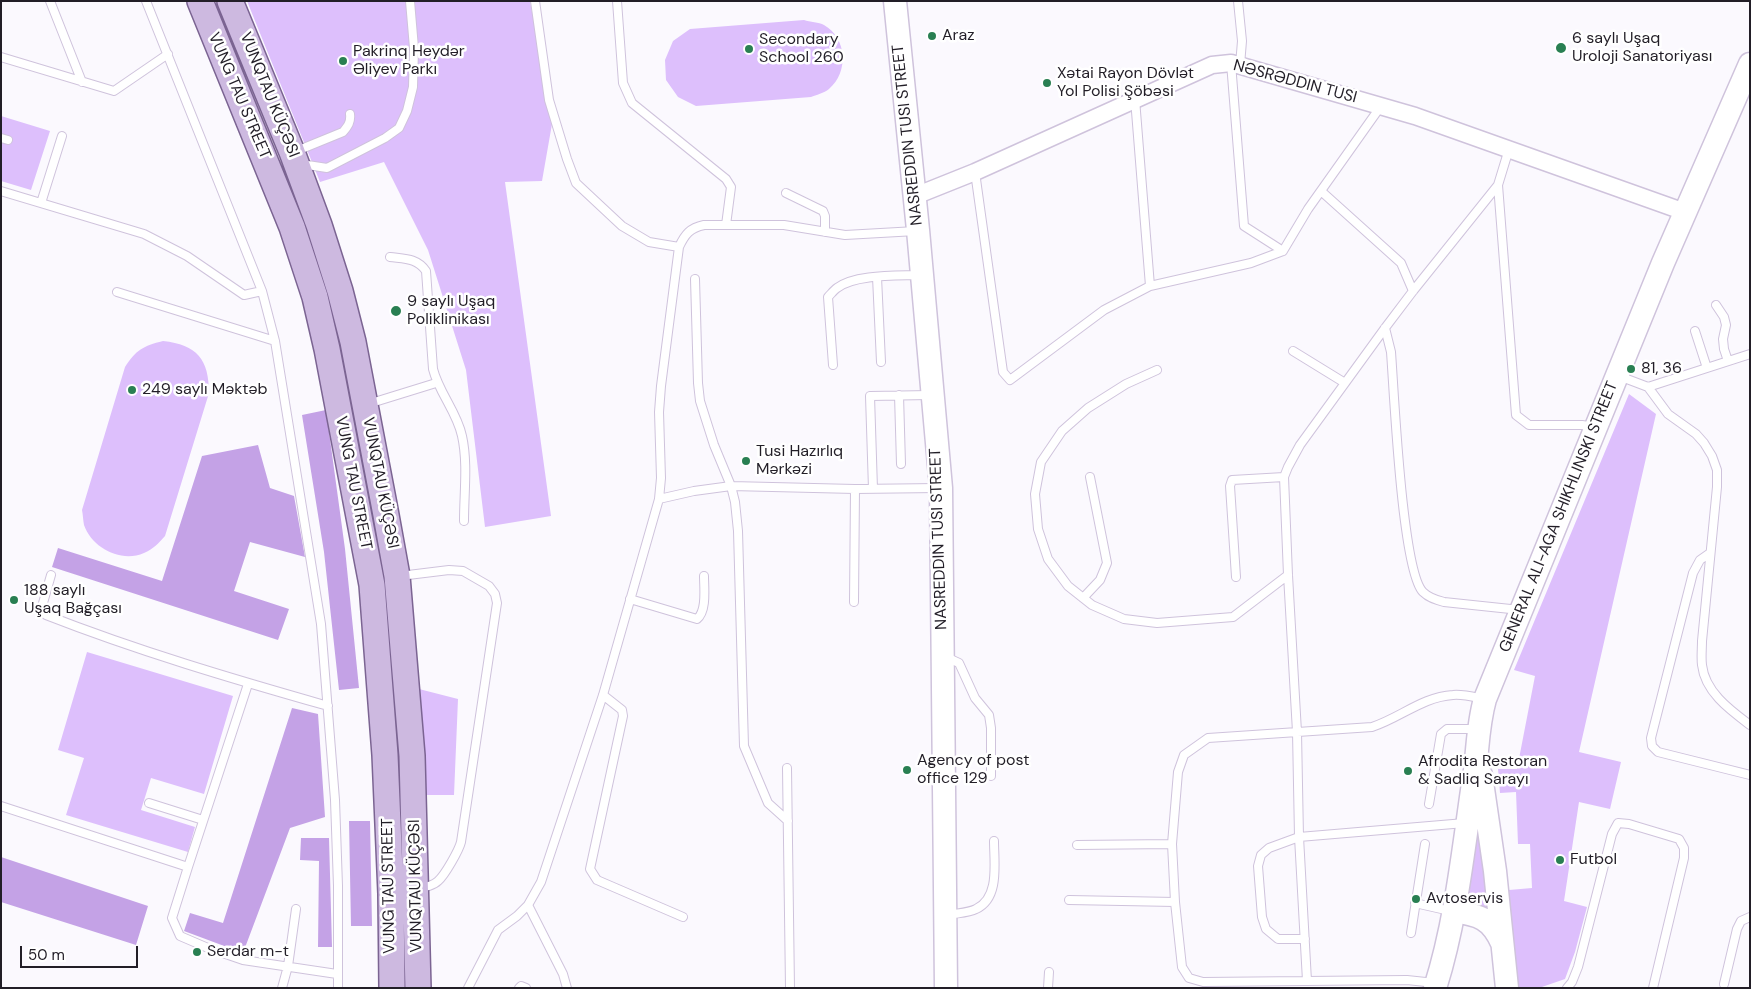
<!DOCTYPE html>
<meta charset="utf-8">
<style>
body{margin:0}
#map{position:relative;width:1751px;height:989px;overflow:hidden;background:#fbf9fe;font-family:"DM Sans",sans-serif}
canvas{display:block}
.frame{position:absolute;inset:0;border:2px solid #221e27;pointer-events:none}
.scale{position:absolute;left:20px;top:946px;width:118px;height:22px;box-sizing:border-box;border:2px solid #221e27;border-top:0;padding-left:6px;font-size:15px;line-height:18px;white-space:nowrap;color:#221e27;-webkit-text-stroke:4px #fff;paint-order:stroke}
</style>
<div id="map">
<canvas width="1751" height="989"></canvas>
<div class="frame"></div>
<div class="scale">50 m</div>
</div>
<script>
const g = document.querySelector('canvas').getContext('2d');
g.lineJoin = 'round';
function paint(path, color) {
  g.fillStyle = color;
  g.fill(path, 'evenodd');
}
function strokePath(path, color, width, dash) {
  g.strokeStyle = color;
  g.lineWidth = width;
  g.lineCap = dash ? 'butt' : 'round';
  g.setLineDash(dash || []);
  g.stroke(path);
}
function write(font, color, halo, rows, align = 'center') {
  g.font = font + ' "DM Sans",sans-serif';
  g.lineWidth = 5;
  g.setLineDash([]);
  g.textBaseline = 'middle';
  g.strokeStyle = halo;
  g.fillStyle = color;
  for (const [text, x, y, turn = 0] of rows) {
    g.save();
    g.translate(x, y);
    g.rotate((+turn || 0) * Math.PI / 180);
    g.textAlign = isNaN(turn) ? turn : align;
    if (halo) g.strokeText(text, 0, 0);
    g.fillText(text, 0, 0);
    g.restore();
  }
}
paint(new Path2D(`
 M247,1H530L552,124L542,181L505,182L551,516L485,527L466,370L428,250L384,162L320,182Z
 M804,20C810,22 819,22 824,25C847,38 849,72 829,89C824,93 816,95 811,97L696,106L678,97L666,80L665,60L673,41L690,29Z
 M1,116L50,131L31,190L1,181Z
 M163,341C197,345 209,359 209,393L165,536C159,543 153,549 144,553C121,563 92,548 84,525C83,520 83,515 82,510L125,367C136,350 143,346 163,341Z
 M1629,394L1656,414L1579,752L1621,762L1610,809L1579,802L1564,901L1587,907L1575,952L1565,979L1539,988H1517L1509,890L1532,888L1530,844H1518L1516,792L1500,793L1498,769H1517L1535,676L1514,670Z
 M87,652L233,696L204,794L151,778L141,810L195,827L188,852L66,815L84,758L58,750Z
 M419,689L458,699L454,795H426Z
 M1478,807L1494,912L1463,901Z`), '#ddbffc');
paint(new Path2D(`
 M326,410L345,549L359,688L339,690L324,552L302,415Z
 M258,445L270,488L294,496L305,557L250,542L234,591L289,609L278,640L52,567L58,548L162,581L202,456Z
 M292,708L318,714L325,817L290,828L243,953L184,931L190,913L223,923Z
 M349,821H370L372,926H351Z
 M301,838H329L332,947H318L319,861L300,860Z
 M1,857L148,906L136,945L1,902Z`), '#c4a2e6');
const service = new Path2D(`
 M50,1L82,82
 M146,1L262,291L275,341L321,624L335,800L338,886V988
 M535,1L549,100L567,159L576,183L622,226L649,242L679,247
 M617,1L623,83L632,103L726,179L731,187L726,225
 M1238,1L1242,41L1240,65
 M1,57L114,91L168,54
 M1231,63L1244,226L1283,251
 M1135,99L1150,286
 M1,138L8,140
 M294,152L343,132C348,126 351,122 350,114
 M301,164L327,168L385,138L399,128L407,111L413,87L414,48L410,1
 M975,172L1003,372L1010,380L1104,310L1150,286L1251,263L1283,251L1308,209L1381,106
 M1498,185L1516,415L1529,425H1582L1595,427
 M1,191L144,234L187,256L244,295L262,291
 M1321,191L1401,263L1413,291
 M786,193L823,211L825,216V232
 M41,203L62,136
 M390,257C405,259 417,258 426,271L433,369C439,393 457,412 462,436C468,463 464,493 464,521
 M877,277L881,362
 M695,279L698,383L700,401L714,445L731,486L735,502L738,531L744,746L768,803L788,821
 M117,292L275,341
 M1716,305L1724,317L1726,325L1723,339L1724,349L1728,361
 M1385,328L1391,352C1394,391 1402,571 1423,592C1429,598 1436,600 1444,602L1520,610
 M1695,331L1707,368
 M1293,351L1345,383
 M833,365L828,297C831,294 834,290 837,288C855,274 897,276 920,275
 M1157,370L1126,384L1088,408L1062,431L1041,462L1035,494L1038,529L1048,559L1068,586L1092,605L1124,619L1157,623L1233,617L1288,575
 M1619,376L1648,387L1750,354
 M1648,387L1668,414L1696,434L1704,443L1712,456L1717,470V487L1702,641C1702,649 1701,657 1702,665C1705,692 1730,710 1750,725
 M899,395L901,464
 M368,404L436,383
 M873,489L870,396L930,395
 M659,499L694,491L731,486L855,489L938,488
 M1710,553L1700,560L1693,573L1651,738L1652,746L1658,752L1750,775
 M51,575L41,610L46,615C138,651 233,679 328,706
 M400,576L449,570L463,571L489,586L495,594L497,603L461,842C459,850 445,875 438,881C433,886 425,887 418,888
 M1236,577L1230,486L1232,480L1284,477
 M1083,598L1100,580L1107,563L1090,477
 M630,599L697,619C707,611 704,588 704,576
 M854,602L855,489
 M946,657L959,663L975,698L989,715L991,728V776
 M603,695L622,710L623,716L590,869L597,880L683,917
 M787,768L790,988
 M149,803L203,820
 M1429,804L1441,734L1447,729H1476
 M1,806L188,867L172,918L180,936L208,948L243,960L337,974
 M1077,845L1172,844
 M188,867L248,684
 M1069,900L1175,902
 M1415,903L1450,911
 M528,905L563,974L567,988
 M948,915C957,913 968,913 976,909C1000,898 994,863 994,841
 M1411,933L1425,844
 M1305,939H1278L1266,929L1262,917L1258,866L1261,855L1269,848L1299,837L1465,823
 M1307,981L1299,837L1297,732L1288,575L1284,477L1288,467L1300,445L1385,328L1413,291L1498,185L1509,149
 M1435,983L1407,980L1203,982L1189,978L1182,967L1175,902L1172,844L1178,772L1184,755L1208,738L1372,727C1400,718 1422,697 1453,695C1463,694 1474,697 1484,699
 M1724,984L1737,929L1741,921L1750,917
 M282,988L288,966L296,909
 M468,988L498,930L517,916L528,905L541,882L603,695L659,499L661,478L659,412L661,386L679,247C685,234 690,228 704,225H784L845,235L916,231
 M519,988L521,986L526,988
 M1048,988L1049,972
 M1567,988L1572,982L1578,967L1612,834L1618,823L1629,824L1679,839L1684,848V858L1653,988`);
const minor = new Path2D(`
 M915,196L975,172L1212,65L1231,63L1415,116L1685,212`);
const secondary = new Path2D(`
 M895,1L918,230L941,488L946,988
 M1481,775L1495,871L1507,988
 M1453,911C1479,915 1491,918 1502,943
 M1435,988C1457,919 1464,842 1475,770C1478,745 1478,724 1485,699L1663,263L1750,64`);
const primary = new Path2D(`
 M200,1L292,227L315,297L327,349L372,585L385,755L391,894L392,988
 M230,1L292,152L319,225L340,291L353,342L386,515L397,576L412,756L418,988`);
strokePath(service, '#cfc3dc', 10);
strokePath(minor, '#cfc3dc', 19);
strokePath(secondary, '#cfc3dc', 25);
strokePath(primary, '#7b6492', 28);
strokePath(service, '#fff', 8);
strokePath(minor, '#fff', 16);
strokePath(secondary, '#fff', 22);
strokePath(primary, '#cdb9e0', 25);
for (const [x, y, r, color] of [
 [932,36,5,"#297f52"],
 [1561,48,6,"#297f52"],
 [749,49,5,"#297f52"],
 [343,61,5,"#297f52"],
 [1047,83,5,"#297f52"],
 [396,311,6,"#297f52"],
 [1631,369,5,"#297f52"],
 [132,390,5,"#297f52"],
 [746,461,5,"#297f52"],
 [14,600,5,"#297f52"],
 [907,770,5,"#297f52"],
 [1408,771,5,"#297f52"],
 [1560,860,5,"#297f52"],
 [1416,899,5,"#297f52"],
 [197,952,5,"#297f52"]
]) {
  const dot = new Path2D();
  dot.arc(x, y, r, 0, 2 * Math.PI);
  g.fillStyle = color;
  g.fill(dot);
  strokePath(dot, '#fff', 2);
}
write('16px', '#221e27', '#fff', [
 ["Araz",942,36],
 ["6 saylı Uşaq",1572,39],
 ["Uroloji Sanatoriyası",1572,57],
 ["Secondary",759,40],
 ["School 260",759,58],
 ["Pakrinq Heydər",353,52],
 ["Əliyev Parkı",353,70],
 ["Xətai Rayon Dövlət",1057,74],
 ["Yol Polisi Şöbəsi",1057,92],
 ["9 saylı Uşaq",407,302],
 ["Poliklinikası",407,320],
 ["81, 36",1641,369],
 ["249 saylı Məktəb",142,390],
 ["Tusi Hazırlıq",756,452],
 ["Mərkəzi",756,470],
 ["188 saylı",24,591],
 ["Uşaq Bağçası",24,609],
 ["Agency of post",917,761],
 ["office 129",917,779],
 ["Afrodita Restoran",1418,762],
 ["& Sadliq Sarayı",1418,780],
 ["Futbol",1570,860],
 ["Avtoservis",1426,899],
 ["Serdar m-t",207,952]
], 'left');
write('16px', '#221e27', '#fff', [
 ["NƏSRƏDDIN TUSI",1295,82,15],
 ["VUNQTAU KÜÇƏSI",269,95,68],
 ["VUNG TAU STREET",239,96,67],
 ["NASREDDIN TUSI STREET",908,135,-96],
 ["VUNG TAU STREET",353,483,79],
 ["VUNQTAU KÜÇƏSI",380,483,79],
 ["GENERAL ALI-AGA SHIKHLINSKI STREET",1559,517,-68],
 ["NASREDDIN TUSI STREET",939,539,-92],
 ["VUNG TAU STREET",389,886,-91],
 ["VUNQTAU KÜÇƏSI",416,886,-91]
]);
</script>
